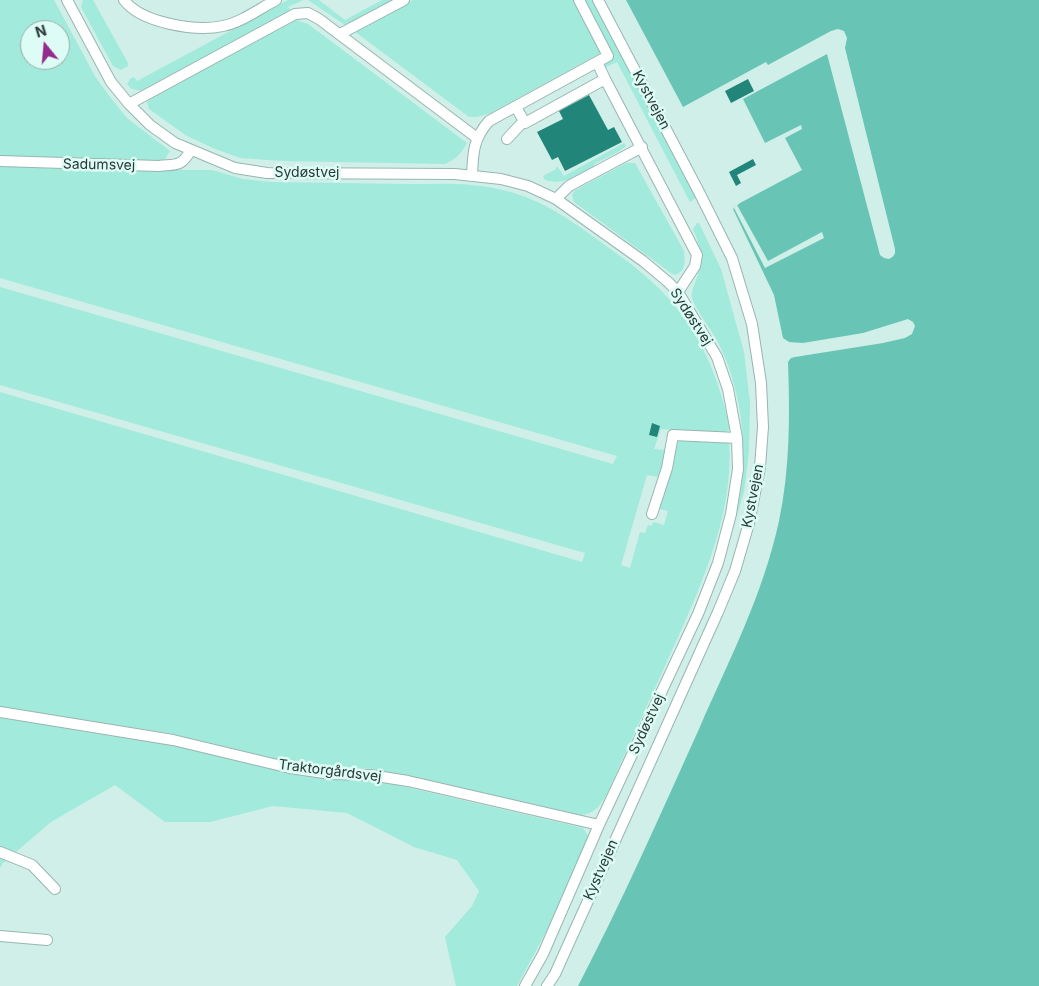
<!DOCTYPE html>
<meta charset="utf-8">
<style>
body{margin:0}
#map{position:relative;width:1039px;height:986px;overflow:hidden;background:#cfefe8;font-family:Inter,sans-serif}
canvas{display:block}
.north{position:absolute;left:20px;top:20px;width:50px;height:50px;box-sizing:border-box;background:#dcfcf5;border:1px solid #95aea8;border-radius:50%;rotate:343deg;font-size:14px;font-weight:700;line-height:20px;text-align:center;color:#2b3835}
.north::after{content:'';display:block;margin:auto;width:18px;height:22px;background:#952a8d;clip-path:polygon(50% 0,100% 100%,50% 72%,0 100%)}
</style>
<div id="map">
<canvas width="1039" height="986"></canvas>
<div class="north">N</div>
</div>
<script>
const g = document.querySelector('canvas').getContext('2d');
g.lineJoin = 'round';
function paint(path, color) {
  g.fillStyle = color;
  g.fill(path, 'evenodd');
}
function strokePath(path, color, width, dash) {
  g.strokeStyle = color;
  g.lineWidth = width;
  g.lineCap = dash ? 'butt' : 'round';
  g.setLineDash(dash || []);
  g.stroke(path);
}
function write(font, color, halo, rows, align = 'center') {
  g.font = font + ' Inter,sans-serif';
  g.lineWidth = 5;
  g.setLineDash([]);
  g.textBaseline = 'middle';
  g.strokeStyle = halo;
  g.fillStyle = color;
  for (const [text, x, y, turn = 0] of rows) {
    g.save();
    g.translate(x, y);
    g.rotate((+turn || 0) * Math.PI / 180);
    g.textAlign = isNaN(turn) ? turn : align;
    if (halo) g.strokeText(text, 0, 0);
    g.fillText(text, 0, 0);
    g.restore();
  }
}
paint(new Path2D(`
 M0,0H54L96,78L110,97L127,118L170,151L165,159L157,162L0,156ZM30,30H60V60H30Z
 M83,0H93L128,63V66L121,70L113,66L81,7Z
 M288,0H303L288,7L291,10L141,91L132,89L127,85L130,79L134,77L137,81Z
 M308,0H319L345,20L382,0H394L345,25Z
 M413,0H577L604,51L491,113L477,117H469L354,31Z
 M582,0H592L696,198L690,202L617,62L602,69L600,65L611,59Z
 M296,20L308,24L467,143C461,154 456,159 445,164L283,161L240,158L213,148L187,136L149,109L147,102L151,97Z
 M624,143L626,146L618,152L594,164L595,166C578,175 564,186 545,180L543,176L556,169L557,166L564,176Z
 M626,163H635L684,251C685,262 686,271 675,275L671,273L574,202L572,195L574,191Z
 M0,166L85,170H212L243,179L271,182C316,183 362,183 407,184C437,184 468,182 498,189C540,198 566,217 601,242C615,253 630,262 643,274C693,316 716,365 730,429L724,433L661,429L654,449L667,450L659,477L647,475L621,565L630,568L640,532L645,533L648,525L651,526L654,522L664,525L668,511L660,509L658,504L675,440L729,441C735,518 696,597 665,666C646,708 626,751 607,794C598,809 594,814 576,816L491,796L424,779L374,769L293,763L168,733L0,707V392L582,562L585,553L0,385V287L613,464L617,456L0,278Z
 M697,223H699L721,269L744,352L750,403L749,451L744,492L736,518C749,459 745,398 719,344C713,332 694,307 692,298C691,290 694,287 696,280C704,259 701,249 693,229Z
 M0,718L73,728L181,747L323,776L380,781L583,828L589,837L547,930L517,986H456L445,937L472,906L479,891L457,860L414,847L347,813L273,806L210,822H165L115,785L51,822L3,863L0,868Z`), '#a2eadc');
paint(new Path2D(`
 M626,0H1039V986H578C622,902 660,815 699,729C729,660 763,595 779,521C790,469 790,415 788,362L791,358L795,357L883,343L905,338L912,334L915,326L913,322L908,319L863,333L803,343L789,342L783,338L774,295L733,209L740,203L802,170L785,138L802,129L801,125L765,143L743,99L827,54L880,255L884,258L889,259C896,256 896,252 894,245L845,48L847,38L844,31L838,29L831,31L768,65L766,62L683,107Z`), '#68c5b5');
paint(new Path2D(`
 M737,205L768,261L822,232L824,238L765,268L734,208Z`), '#cfefe8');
paint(new Path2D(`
 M748,79L754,91L731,103L725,91Z
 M589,95L608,130L614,127L622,142L565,171L558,157L552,160L537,132L563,119L559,111Z
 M753,159L756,165L737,175L741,183L736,186L729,172Z
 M652,423L660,426L657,437L649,435Z`), '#218679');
const minor = new Path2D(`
 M67,0L111,82L129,104L150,125L175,143L235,168L267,173L455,174L501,179L528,186L556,199L643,261L668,282L678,292L717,357L728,389L737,438L738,469L731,514L718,563L698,614L599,825L543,954L525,986
 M124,0C141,23 196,32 223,26C242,22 259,9 276,0
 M579,0L608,56L597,62
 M340,34L404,0
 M129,104L295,14L308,13L319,19L477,138
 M516,107L525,123L605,79L697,255L695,266L678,292
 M507,139L521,124L525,123
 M0,161L159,166C177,164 181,167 191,150
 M472,176C473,153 473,139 489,121L597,62L605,79
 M556,199L569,186L642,147
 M652,514L667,468L673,435L737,438
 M0,712L173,740L290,768L331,774L370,775L408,781L599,825
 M0,852L32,865L55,889
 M0,936L47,940
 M547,986L555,974L718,612L735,571L749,523L760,467L763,427L761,383L752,324L732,258L699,192L598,0`);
strokePath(minor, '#98b6b0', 12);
strokePath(minor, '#fff', 10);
write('14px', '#2b3835', '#dcfcf5', [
 ["Kystvejen",651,100,62],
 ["Sadumsvej",99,165,1],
 ["Sydøstvej",307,173],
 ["Sydøstvej",691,317,57],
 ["Kystvejen",753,496,-79],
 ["Sydøstvej",647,724,-65],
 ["Traktorgårdsvej",330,771,7],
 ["Kystvejen",601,870,-66]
]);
</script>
